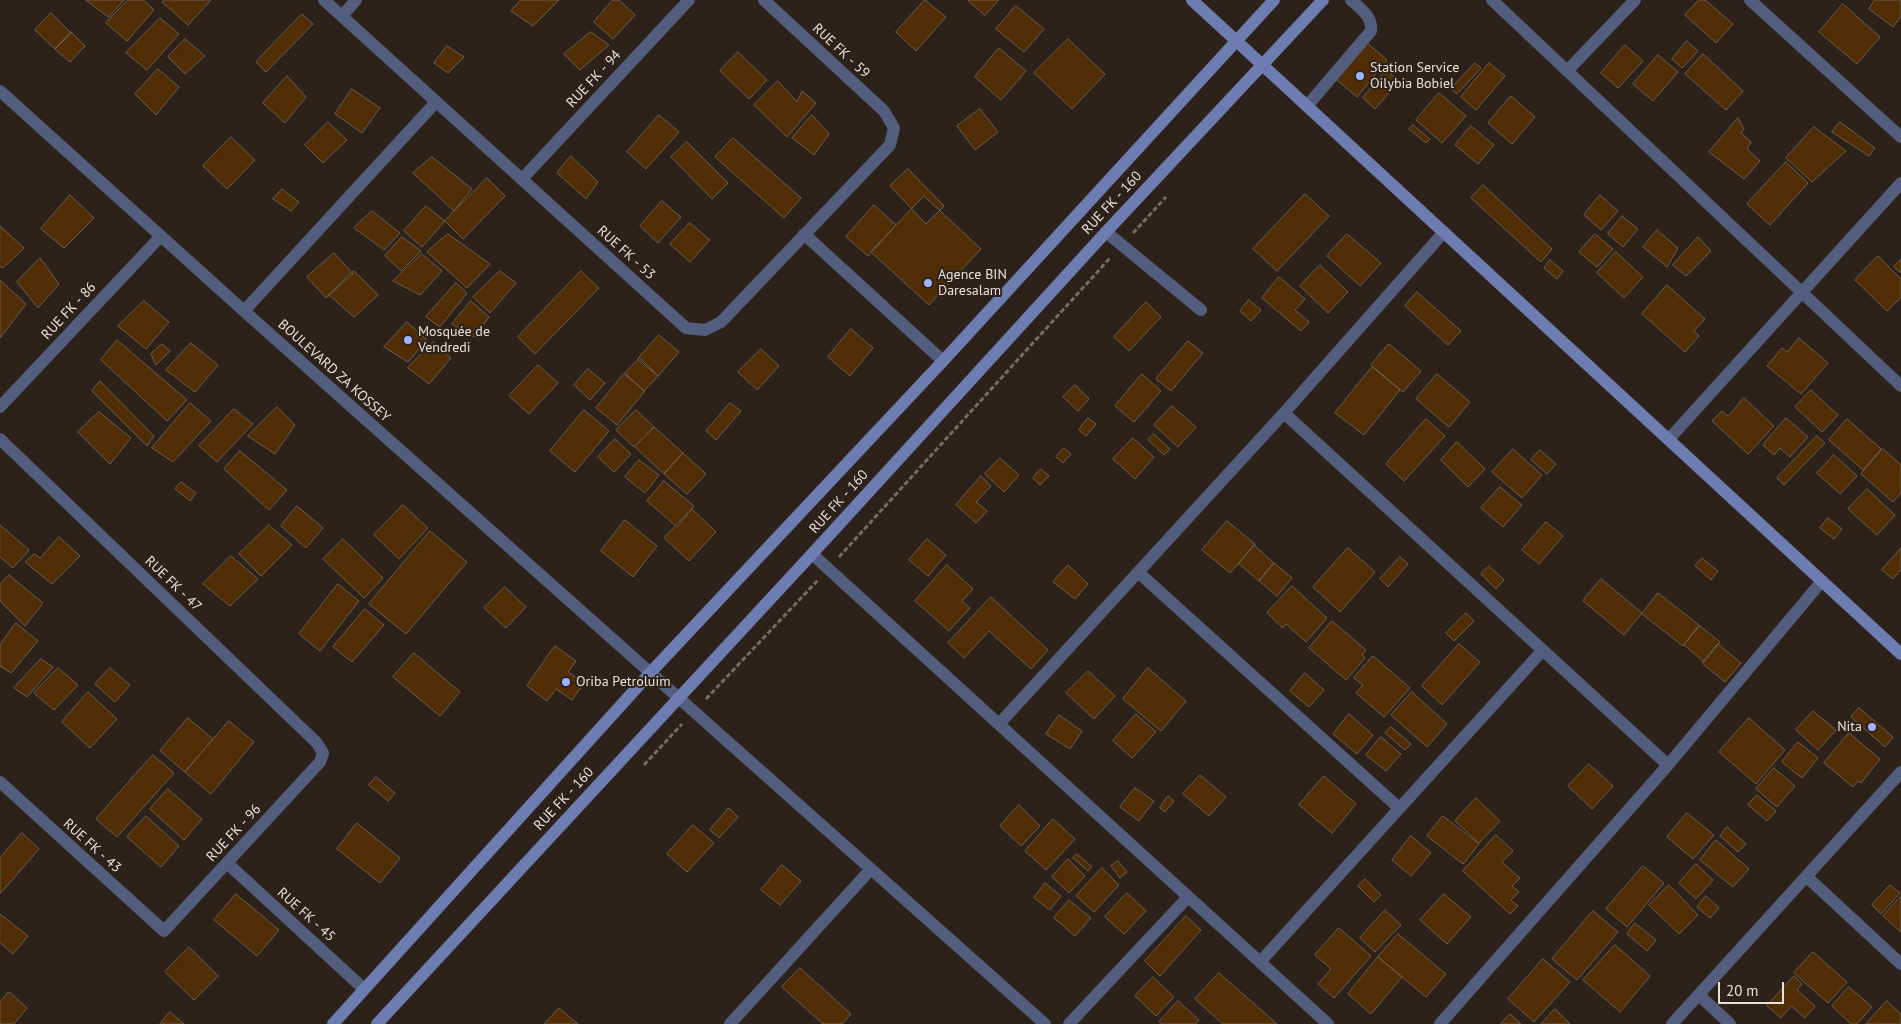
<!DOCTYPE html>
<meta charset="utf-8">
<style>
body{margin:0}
#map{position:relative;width:1901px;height:1024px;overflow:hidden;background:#2c2219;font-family:"PT Sans",sans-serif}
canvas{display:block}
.scale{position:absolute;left:1718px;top:982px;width:66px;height:22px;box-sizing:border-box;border:2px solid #e8e1db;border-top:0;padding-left:6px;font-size:15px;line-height:18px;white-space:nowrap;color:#e8e1db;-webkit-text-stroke:4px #2c2219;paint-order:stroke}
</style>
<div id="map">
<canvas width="1901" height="1024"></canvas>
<div class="scale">20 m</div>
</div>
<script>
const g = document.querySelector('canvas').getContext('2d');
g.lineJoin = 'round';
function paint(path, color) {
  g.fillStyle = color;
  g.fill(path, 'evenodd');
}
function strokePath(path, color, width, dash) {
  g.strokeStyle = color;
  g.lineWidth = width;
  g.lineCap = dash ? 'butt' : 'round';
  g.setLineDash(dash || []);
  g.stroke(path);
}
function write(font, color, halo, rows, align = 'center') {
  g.font = font + ' "PT Sans",sans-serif';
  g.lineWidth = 4;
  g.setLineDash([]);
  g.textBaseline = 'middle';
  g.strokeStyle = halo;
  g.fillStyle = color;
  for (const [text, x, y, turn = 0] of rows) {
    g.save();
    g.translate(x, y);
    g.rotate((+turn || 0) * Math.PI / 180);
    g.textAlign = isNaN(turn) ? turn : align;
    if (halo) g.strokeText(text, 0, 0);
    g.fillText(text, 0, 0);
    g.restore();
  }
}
const building = new Path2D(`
 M86,0H124L109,17Z
 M128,0H143L154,10L127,41L106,23Z
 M164,0H211L188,25L162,2Z
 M521,0H559L533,26L511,11Z
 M613,0H619L635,15L613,39L594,22Z
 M925,0L946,17L916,51L896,32Z
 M968,0H999L985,15Z
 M1699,0H1705L1733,24L1716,43L1685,15Z
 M1875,0H1901V16L1893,27L1869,9Z
 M1843,4L1880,37L1857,64L1819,32Z
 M1016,6L1044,29L1024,52L996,29Z
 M51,13L71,33L55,49L35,30Z
 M302,14L313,24L266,72L256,62Z
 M160,18L179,34L147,70L126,53Z
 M71,32L85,46L70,62L55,49Z
 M591,32L609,45L580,70L564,54Z
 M185,39L205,56L185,74L168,57Z
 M1068,39L1105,74L1072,109L1034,73Z
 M1687,41L1698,51L1682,68L1672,59Z
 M1367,43L1387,60L1357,97L1337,80Z
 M1625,45L1643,61L1618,88L1601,73Z
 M447,46L464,57L448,73L434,63Z
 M999,48L1026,71L1001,100L975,77Z
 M738,52L767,80L749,99L720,71Z
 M1703,54L1743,91L1726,110L1685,74Z
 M1658,55L1678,72L1653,101L1633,84Z
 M1475,63L1481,68L1457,94L1451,89Z
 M1489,63L1505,76L1476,110L1461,97Z
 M158,69L179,87L156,115L135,94Z
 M1386,70L1399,81L1375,109L1363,98Z
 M287,76L306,97L285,123L263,103Z
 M778,81L797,102L802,91L816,103L787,137L754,105Z
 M352,89L380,108L362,133L335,114Z
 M1439,93L1466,116L1442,143L1416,120Z
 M1511,96L1535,117L1512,144L1488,123Z
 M980,109L998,132L975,150L957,126Z
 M659,115L679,132L646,169L627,152Z
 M812,115L829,134L814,155L792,138Z
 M1738,118L1744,129L1741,133L1751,142L1747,149L1760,161L1744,179L1709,152Z
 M328,122L347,140L323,163L305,145Z
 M1840,122L1875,148L1869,156L1832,132Z
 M1413,125L1430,139L1426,143L1409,129Z
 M1471,126L1494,145L1478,164L1455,145Z
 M1814,127L1846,151L1812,182L1786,158Z
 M231,137L255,160L227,189L203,166Z
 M733,138L801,198L784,218L715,157Z
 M687,142L728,183L712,199L671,157Z
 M571,156L598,182L586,199L557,173Z
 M432,157L472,189L454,211L413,173Z
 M1786,162L1808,183L1770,225L1747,204Z
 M908,169L944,206L926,224L890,186Z
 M487,178L505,196L463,239L445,221Z
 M1483,185L1552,249L1541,262L1471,198Z
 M282,189L299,202L291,211L273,199Z
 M1305,194L1329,216L1277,271L1253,249Z
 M70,195L94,218L64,248L41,229Z
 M1600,195L1618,211L1601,230L1584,215Z
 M924,196L981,249L929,305L871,252Z
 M662,201L681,217L658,243L640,226Z
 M874,205L896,225L868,256L846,237Z
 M426,206L445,221L422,247L404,231Z
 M372,211L400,233L384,250L354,228Z
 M1622,216L1638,229L1623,247L1608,234Z
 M690,223L710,240L690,262L670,244Z
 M0,226L24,248L3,268L0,266Z
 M1657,230L1678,248L1667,267L1643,247Z
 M448,234L490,264L467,288L427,252Z
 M1347,234L1381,263L1360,286L1327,256Z
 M1595,234L1613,249L1597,267L1579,252Z
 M402,237L421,251L401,271L385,256Z
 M1698,237L1711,251L1686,276L1673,265Z
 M1616,252L1643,277L1624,298L1597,273Z
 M334,253L353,274L326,298L307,277Z
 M422,254L442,271L420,295L393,281Z
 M1878,256L1901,279V297L1887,311L1855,280Z
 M40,258L59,284L38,308L17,282Z
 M1901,259V273L1894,267Z
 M1550,260L1563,271L1557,279L1544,268Z
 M1320,265L1348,292L1328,313L1300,286Z
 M354,271L378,295L354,317L329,295Z
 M500,271L516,283L490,313L473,297Z
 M581,271L599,288L535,354L518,337Z
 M1279,277L1305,299L1295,310L1309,322L1301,331L1262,298Z
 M1,281L26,304L0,338V283Z
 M456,283L467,293L440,327L426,317Z
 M1667,285L1705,319L1694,331L1699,336L1685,352L1642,314Z
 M1417,292L1461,331L1448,345L1405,306Z
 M1249,300L1261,310L1251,321L1240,311Z
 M144,301L169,322L146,349L118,326Z
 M471,301L489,317L474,337L452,324Z
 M1146,302L1161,317L1129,351L1114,337Z
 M407,322L427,340L408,362L384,347Z
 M851,329L873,348L850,376L828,357Z
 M659,335L679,352L658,376L638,359Z
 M1799,338L1828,363L1801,394L1767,366L1782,348L1787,352Z
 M117,340L187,400L167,421L101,360Z
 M1188,341L1203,353L1171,391L1156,379Z
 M433,342L451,358L429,384L408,368Z
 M191,343L218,365L195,392L166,370Z
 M162,344L170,351L156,365L151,354Z
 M1389,344L1421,371L1403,392L1371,365Z
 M761,349L779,366L757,390L738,372Z
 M640,358L658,376L644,391L625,373Z
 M538,365L558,383L529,414L509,396Z
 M1372,367L1400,390L1364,435L1335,413Z
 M588,369L605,383L590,400L574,385Z
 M624,374L645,391L617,425L596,408Z
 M1142,374L1161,391L1134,422L1115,406Z
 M1437,374L1470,402L1449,427L1416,399Z
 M100,381L154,436L147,446L92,391Z
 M1075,385L1089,399L1078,411L1063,397Z
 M1811,390L1838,415L1822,432L1795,407Z
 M1744,398L1774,426L1748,454L1712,421L1722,411L1728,416Z
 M190,403L211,421L173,462L152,448Z
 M730,403L741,411L716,440L706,431Z
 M1172,406L1196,427L1178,447L1154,425Z
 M277,407L295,425L275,454L248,436Z
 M234,409L253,424L217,462L199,446Z
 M584,410L609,431L575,472L550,451Z
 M636,410L654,427L634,447L616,430Z
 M99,412L131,438L110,464L78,432Z
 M1088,418L1096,424L1086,436L1079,430Z
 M1786,418L1808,437L1790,457L1780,448L1774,455L1763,445Z
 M1426,419L1445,436L1404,481L1386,464Z
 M1847,419L1881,449L1863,470L1829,440Z
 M654,427L683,453L664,474L635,447Z
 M1154,434L1170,449L1164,455L1148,440Z
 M1817,436L1825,443L1784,485L1777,478Z
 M1133,438L1154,457L1135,479L1113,459Z
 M615,439L631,454L614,472L598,457Z
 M1457,442L1485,469L1468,487L1441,460Z
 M1064,448L1071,454L1063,463L1056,457Z
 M1513,449L1542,475L1522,498L1492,472Z
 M1883,449L1901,465V493L1893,502L1861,474Z
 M1540,450L1556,464L1547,474L1531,460Z
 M240,451L287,490L269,510L224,469Z
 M683,453L706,474L687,494L664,474Z
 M1834,455L1857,476L1840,494L1817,473Z
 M1000,458L1019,475L1004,492L985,474Z
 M639,460L659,475L645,493L625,477Z
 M1041,469L1049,476L1040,485L1033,478Z
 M981,476L991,486L976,502L987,511L976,523L956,505Z
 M664,481L694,506L677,527L647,501Z
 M181,482L196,493L190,501L175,489Z
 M1500,487L1522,505L1503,527L1481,508Z
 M1867,489L1895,515L1877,535L1848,509Z
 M403,505L428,528L399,559L374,535Z
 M297,506L323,528L306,548L281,526Z
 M692,509L716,532L689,561L664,538Z
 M1828,518L1842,529L1834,539L1820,528Z
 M625,520L657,546L633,577L601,551Z
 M1227,521L1255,544L1230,573L1202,550Z
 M1546,522L1563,536L1539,564L1522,550Z
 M0,525L29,550L13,568L0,557Z
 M269,525L292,545L261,576L239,554Z
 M430,531L467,562L406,634L369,604Z
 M59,537L80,556L52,584L25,562L34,554L40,558Z
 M343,539L383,578L364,598L323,559Z
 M927,539L946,555L928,576L909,560Z
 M1254,545L1274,563L1259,581L1239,564Z
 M1348,548L1375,572L1340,612L1313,587Z
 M1901,548V569L1893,579L1882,570Z
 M231,556L258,579L230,606L203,584Z
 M1400,557L1408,564L1388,587L1380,579Z
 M1702,558L1718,571L1711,580L1695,566Z
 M1274,563L1292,578L1277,596L1259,581Z
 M947,565L973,589L962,601L970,608L949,631L915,601Z
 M1068,565L1088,584L1075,599L1053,582Z
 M1489,566L1504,580L1496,589L1481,574Z
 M9,575L43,603L25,626L0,601V585Z
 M1601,579L1642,613L1624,635L1583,601Z
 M338,584L359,601L320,651L299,634Z
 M1292,586L1327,618L1306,642L1286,624L1283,628L1267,613Z
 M505,587L526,607L506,628L484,608Z
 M1658,593L1699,625L1683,646L1642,614Z
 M991,597L1048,650L1031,669L989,631L964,658L948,643Z
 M365,609L384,625L352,662L333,647Z
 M1466,613L1474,621L1454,641L1446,633Z
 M1332,621L1366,650L1362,655L1365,658L1346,680L1309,648Z
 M16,623L38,641L11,673L0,666V645Z
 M1700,626L1720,642L1704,662L1684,645Z
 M1459,644L1480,662L1442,705L1422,686Z
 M1718,644L1741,663L1725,682L1702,663Z
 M555,646L576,661L568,672L584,683L572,700L556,689L547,701L527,686Z
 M414,653L460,692L440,716L393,677Z
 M1373,656L1410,688L1384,717L1356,693L1363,685L1354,678Z
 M41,659L53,667L27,697L14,688Z
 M58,668L78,685L54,710L34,693Z
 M110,668L130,685L115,702L95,684Z
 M1148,668L1186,701L1161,731L1123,699Z
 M1088,671L1115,696L1094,719L1066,693Z
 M1305,673L1324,690L1309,707L1290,691Z
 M88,692L117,719L90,748L62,722Z
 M1412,692L1447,724L1427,747L1391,715Z
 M1859,708L1893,737L1885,747L1851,717Z
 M1813,711L1836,730L1818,750L1796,730Z
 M1136,714L1156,732L1132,758L1113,741Z
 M1349,714L1373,735L1357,754L1333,734Z
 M1059,715L1082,731L1070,749L1046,734Z
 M188,718L213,739L185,772L160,751Z
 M1749,718L1785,750L1756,784L1719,752Z
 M229,721L254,742L211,794L185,772Z
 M1391,727L1411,744L1405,750L1385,733Z
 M1849,733L1880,759L1861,783L1858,781L1853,787L1824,763Z
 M1381,737L1401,754L1386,771L1366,755Z
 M1798,742L1818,758L1802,778L1782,762Z
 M153,755L174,773L117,837L96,819Z
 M1589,764L1613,786L1592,809L1568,786Z
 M1774,768L1795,786L1777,807L1756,789Z
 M1200,775L1226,797L1209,816L1183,794Z
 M1324,776L1356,804L1332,833L1299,805Z
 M376,777L395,793L388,801L369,785Z
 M1135,788L1154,801L1139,821L1120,807Z
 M168,789L202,819L184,840L150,809Z
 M1757,795L1776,811L1767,821L1748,805Z
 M1168,796L1174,801L1165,812L1160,808Z
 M1476,798L1500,821L1479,843L1455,821Z
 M1019,805L1040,826L1021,846L1000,826Z
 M729,808L738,817L719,838L710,830Z
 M1687,813L1714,835L1693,859L1667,837Z
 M146,816L179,846L161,867L127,837Z
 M1443,816L1479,844L1463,864L1427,836Z
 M1053,819L1075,839L1046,870L1025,851Z
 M357,823L400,858L380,883L337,849Z
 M693,825L714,843L687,872L667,854Z
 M1727,827L1746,844L1738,852L1720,836Z
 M22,833L39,849L0,894V858Z
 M1496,835L1513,851L1502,862L1520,878L1512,886L1519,892L1511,900L1518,906L1510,914L1463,871Z
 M1411,836L1431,853L1411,876L1392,860Z
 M1716,840L1749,869L1733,887L1700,860Z
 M1077,854L1092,867L1088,871L1073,858Z
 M1068,859L1085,876L1069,893L1052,877Z
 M1118,861L1127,872L1120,878L1111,866Z
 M1696,864L1713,880L1696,899L1679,883Z
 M782,865L801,881L780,905L761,890Z
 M1643,866L1664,883L1627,927L1606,909Z
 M1102,868L1119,885L1094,912L1076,896Z
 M1365,879L1381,895L1374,902L1358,886Z
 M1045,883L1061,896L1050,910L1034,898Z
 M1669,885L1698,915L1679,934L1649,905Z
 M1890,885L1900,893L1881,914L1872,905Z
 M1127,893L1146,911L1124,934L1105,917Z
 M236,894L279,930L257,956L214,920Z
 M1444,894L1471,917L1447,944L1420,920Z
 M1706,896L1719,908L1710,918L1697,907Z
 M1901,896V932L1883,916Z
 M1069,900L1091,918L1075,936L1054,918Z
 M1385,910L1401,925L1375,952L1360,938Z
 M1593,911L1618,932L1577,980L1552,959Z
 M0,914L28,936L13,954L0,943Z
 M1186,916L1201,930L1160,976L1145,961Z
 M1635,923L1656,940L1647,951L1627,934Z
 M1339,928L1371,956L1334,998L1318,984L1331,969L1315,955Z
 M1398,934L1446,974L1426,997L1378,957Z
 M1615,945L1650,976L1620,1012L1583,980Z
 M189,947L218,976L194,1000L165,972Z
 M1813,952L1847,982L1828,1003L1794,973Z
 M1378,957L1402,977L1371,1014L1348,994Z
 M1543,959L1570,982L1534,1022L1508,999Z
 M800,968L851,1014L842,1024H823L782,987Z
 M1219,973L1277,1024H1223L1195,999Z
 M1794,976L1802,984L1797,990L1815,1006L1805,1018L1791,1006L1781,1018L1767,1006Z
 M1153,977L1174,997L1156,1016L1135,996Z
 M1849,987L1872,1007L1857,1024H1851L1832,1006Z
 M9,992L27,1008L14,1024H0V1002Z
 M1178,1001L1199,1020L1196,1024H1162L1159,1022Z
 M1887,1001L1901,1014V1024H1866Z
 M559,1008L578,1024H545Z
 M1555,1009L1570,1024H1541Z
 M170,1012L184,1024H160Z
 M1510,1014L1521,1024H1501Z`);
paint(building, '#502d04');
strokePath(building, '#6a5e53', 1);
strokePath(new Path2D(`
 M1133,233L1166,197
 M839,557L1110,258
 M706,699L818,580
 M644,765L682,724`), '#756c64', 3, [5, 2.5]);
strokePath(new Path2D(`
 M1307,106L1371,31C1373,17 1361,9 1351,0
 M1106,232L1201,310`), '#535d7e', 12);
strokePath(new Path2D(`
 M324,0L686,328L705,330L721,322L890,145L894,128L884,111L764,0
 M1492,0L1901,386
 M1750,0L1901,137
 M342,16L356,0
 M1567,71L1635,0
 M0,91L244,311L1045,1024
 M522,179L689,0
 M804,234L943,361
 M244,311L436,102
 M0,407L161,236
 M1284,413L1668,765
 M0,439L317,743L323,753L320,762L164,931L0,782
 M1669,439L1901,183
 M812,554L1328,1024
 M1138,572L1399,808
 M999,724L1284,413L1444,232
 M227,863L364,989
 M1807,877L1901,964
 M1260,962L1543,650
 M1699,995L1730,1024
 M730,1024L871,869
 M1069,1024L1188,897
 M1440,1024L1668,765L1822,581
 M1672,1024L1901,772`), '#535d7e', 12);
strokePath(new Path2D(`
 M1192,0L1901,654
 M333,1024L651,672L943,361L1274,0
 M377,1024L812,554L1106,232L1323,0`), '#6d7cb1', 12);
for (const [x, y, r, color] of [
 [1360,76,5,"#9eb3fd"],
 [928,283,5,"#9eb3fd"],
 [408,340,5,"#9eb3fd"],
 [566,682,5,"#9eb3fd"],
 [1872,727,5,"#9eb3fd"]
]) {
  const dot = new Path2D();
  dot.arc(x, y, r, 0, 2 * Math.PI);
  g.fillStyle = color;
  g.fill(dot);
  strokePath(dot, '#2c2219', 2);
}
write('14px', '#e8e1db', '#2c2219', [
 ["RUE FK - 59",841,51,43],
 ["RUE FK - 94",594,79,-47],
 ["RUE FK - 160",1112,203,-47],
 ["RUE FK - 53",626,253,42],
 ["RUE FK - 86",69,311,-47],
 ["BOULEVARD ZA KOSSEY",334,371,42],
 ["RUE FK - 160",839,502,-48],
 ["RUE FK - 47",173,584,44],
 ["RUE FK - 160",564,799,-47],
 ["RUE FK - 96",234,833,-47],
 ["RUE FK - 43",92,846,42],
 ["RUE FK - 45",306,915,42]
]);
write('14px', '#e8e1db', '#2c2219', [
 ["Station Service",1370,68],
 ["Oilybia Bobiel",1370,84],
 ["Agence BIN",938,275],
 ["Daresalam",938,291],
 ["Mosquée de",418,332],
 ["Vendredi",418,348],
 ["Oriba Petroluim",576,682],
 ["Nita",1862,727,"right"]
], 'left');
</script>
